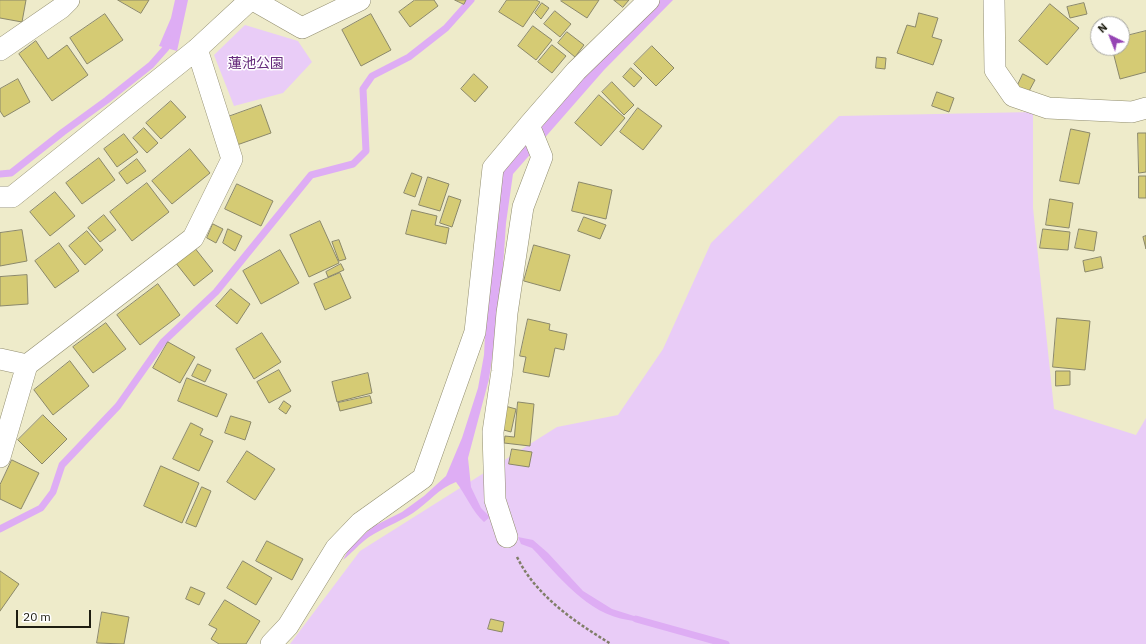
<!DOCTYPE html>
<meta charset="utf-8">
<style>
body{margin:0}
#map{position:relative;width:1146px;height:644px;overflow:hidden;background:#eeebca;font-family:"IBM Plex Sans",sans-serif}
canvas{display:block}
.north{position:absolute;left:1090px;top:16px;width:40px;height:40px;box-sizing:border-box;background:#fff;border:1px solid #a5a5a0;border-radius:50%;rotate:317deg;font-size:11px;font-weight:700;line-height:16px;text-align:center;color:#1e1d11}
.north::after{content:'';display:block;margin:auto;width:14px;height:18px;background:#9544b4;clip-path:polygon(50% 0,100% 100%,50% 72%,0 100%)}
.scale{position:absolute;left:16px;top:610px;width:75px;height:18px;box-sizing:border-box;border:2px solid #1e1d11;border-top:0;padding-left:5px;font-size:12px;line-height:14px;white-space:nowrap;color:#1e1d11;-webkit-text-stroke:3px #fff;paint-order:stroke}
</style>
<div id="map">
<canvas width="1146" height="644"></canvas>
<div class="north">N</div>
<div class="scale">20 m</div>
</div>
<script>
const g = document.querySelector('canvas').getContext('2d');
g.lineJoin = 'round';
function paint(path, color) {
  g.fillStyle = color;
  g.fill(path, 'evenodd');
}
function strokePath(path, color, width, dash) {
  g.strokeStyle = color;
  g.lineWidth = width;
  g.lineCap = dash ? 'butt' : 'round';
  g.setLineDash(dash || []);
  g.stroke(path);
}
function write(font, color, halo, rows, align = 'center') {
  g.font = font + ' "IBM Plex Sans","Noto Sans JP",sans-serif';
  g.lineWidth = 3;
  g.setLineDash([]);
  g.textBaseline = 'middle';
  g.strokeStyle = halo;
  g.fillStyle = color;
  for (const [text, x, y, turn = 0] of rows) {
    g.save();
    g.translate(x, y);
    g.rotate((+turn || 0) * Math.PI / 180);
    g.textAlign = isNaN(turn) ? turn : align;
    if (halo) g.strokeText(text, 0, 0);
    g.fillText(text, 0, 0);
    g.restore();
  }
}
paint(new Path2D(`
 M245,25L298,41L312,62L283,93L234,106L214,55Z
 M1033,112V208L1054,409L1136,435L1146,418V644H290L360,551L557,427L618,415L663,349L711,243L839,116Z`), '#e9ccf7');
paint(new Path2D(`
 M175,0H188L177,51L159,46L171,18Z
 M658,0H673L604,70L513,174L506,223L501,297L489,379L468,458L471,487L481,508L490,517L484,522C472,511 466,495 456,482C439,488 428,503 413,513C399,522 383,528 369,537C360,543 352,553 343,560L349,548L357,540L374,526L402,512L424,496L446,476L462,438L478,388L484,355L488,276L500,171L549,114Z
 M518,537L533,540L548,553L583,591L612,609L653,622C645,621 636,622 628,620C587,614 559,576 532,548L521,544Z`), '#deadf4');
strokePath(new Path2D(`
 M0,174L11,173L63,132L107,100L151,65L166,48L169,39
 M0,529L41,508L53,492L62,465L118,406L163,342L216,292L311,175L353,164L366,151L363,89L372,76L409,57L446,28L471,0
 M636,619L726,644`), '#deadf4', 7);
const building = new Path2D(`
 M0,0H26L22,22L0,18Z
 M118,0H149L141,13Z
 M415,0H434L438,6L410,27L399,12Z
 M455,0H466L464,4Z
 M507,0H536L540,2L523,27L499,12Z
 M562,0H599L587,18L561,1Z
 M614,0H629L623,7Z
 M542,3L549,8L541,19L535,13Z
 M1084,3L1087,14L1070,18L1067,7Z
 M1050,4L1079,28L1047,65L1019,41Z
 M555,11L571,24L560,37L544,24Z
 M919,13L938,18L932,37L942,40L933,65L897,53L907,25L915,27Z
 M105,14L123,40L87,64L70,38Z
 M371,14L391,50L361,66L342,30Z
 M533,26L552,40L536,60L518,46Z
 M1146,31V72L1120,79L1112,48H1122V37Z
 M567,32L584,45L575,57L558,43Z
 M36,41L48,59L67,45L88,75L52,101L19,54Z
 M552,45L566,56L552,73L538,62Z
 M652,46L674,68L656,86L634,64Z
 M877,57L886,58L885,69L876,68Z
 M631,68L642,78L634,87L623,77Z
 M474,74L488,87L475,102L461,89Z
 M1023,74L1035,80L1028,93L1017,87Z
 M18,79L30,102L4,117L0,111V89Z
 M612,82L634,105L624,115L602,92Z
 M937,92L954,98L949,112L932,106Z
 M599,95L625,118L601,146L575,123Z
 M171,101L186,117L161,139L146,123Z
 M261,105L271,133L234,146L225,118Z
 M638,108L662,126L643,150L620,132Z
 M144,128L158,143L147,153L133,138Z
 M1071,129L1090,133L1079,184L1060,181Z
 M1138,133H1146V172L1139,173Z
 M124,134L138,152L117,167L104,149Z
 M190,149L210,173L172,204L152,181Z
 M99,158L115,180L82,204L66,183Z
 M137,159L146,171L127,184L119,173Z
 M412,173L422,177L415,197L404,193Z
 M1139,176H1146V198H1139Z
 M428,177L449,184L440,211L419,205Z
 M579,182L612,190L606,219L572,211Z
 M147,183L169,212L132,241L110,212Z
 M237,184L273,201L261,226L225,209Z
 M55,192L75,216L50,236L30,212Z
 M449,196L461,200L452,227L440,223Z
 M1050,199L1073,203L1069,228L1046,225Z
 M412,210L437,216L435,225L449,228L446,244L406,234Z
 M104,215L116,230L100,242L88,228Z
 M584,217L606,225L600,239L578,231Z
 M320,221L339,263L309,277L290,235Z
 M213,224L223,229L216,243L207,238Z
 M228,229L242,236L235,251L223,243Z
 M1043,229L1070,232L1068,250L1040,248Z
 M1079,229L1097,232L1094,251L1075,248Z
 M22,230L27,261L0,266V233Z
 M87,231L103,250L85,265L69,246Z
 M1146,236V249L1143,237Z
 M339,240L346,259L339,261L332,242Z
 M59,243L79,271L55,288L35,261Z
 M534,245L570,255L560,291L524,281Z
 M194,247L213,271L194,286L175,262Z
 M280,250L299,283L261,304L243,271Z
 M1101,257L1103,268L1085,272L1083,261Z
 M341,264L344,270L328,277L326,272Z
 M340,273L351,298L325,310L314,284Z
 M27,275L28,304L0,306V277Z
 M158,284L180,315L140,345L117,315Z
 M231,289L250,304L237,324L216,306Z
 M1057,318L1090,321L1085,370L1053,367Z
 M528,319L550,324L549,330L567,334L564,350L555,348L549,377L523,372L526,357L520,356Z
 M106,323L126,349L93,373L73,347Z
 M262,333L281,362L254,379L236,349Z
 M168,342L195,357L180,383L153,368Z
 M70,361L89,386L53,415L34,390Z
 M198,364L211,370L205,382L192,376Z
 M279,370L291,391L269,403L257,382Z
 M1056,371H1070V385L1056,386Z
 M368,373L372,393L337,402L332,382Z
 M187,378L227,394L217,417L178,401Z
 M370,396L372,403L340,411L338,403Z
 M284,401L291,406L286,414L279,409Z
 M518,402L534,404L530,446L504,443L505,436L514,437Z
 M505,406L516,409L511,432L500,429Z
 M43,415L67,439L42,464L18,440Z
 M231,416L251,422L245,440L225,433Z
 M191,423L203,429L200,435L213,441L199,471L173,459Z
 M512,449L532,452L529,467L509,464Z
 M247,451L275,469L255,500L227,482Z
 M12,460L39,473L21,509L0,499V485Z
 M161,466L199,483L182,523L144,506Z
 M202,487L211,491L196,527L186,523Z
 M267,541L303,559L292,580L256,561Z
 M243,561L272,578L256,605L227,588Z
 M0,571L19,584L0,611Z
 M191,587L205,593L199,605L186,599Z
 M225,600L260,621L246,644H219L211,639L217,629L209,625Z
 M102,612L129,617L124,644L97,643Z
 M491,619L504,622L502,632L488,629Z`);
paint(building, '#d5cb74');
strokePath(building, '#8b886a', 1);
const minor = new Path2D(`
 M253,0L302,28L360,0
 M994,0L995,70L1013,96L1048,108L1132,112L1146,108
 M0,50L61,8L69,0
 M0,197H12L197,49L250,0
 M0,359L27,365L0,457
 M27,365L193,238L232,159L197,49
 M507,537L495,500L493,432L502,371L507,313L523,207L542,157L529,125L576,71L649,0
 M271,644L288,626L336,548L360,523L423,478L475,332L493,168L529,125`);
strokePath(minor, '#928e70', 22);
strokePath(new Path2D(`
 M517,557C536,596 575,622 611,644`), '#807e68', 2.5, [3, 2]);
strokePath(minor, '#fff', 21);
write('14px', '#652a7b', '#fff', [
 ["蓮池公園",256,64]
]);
</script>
